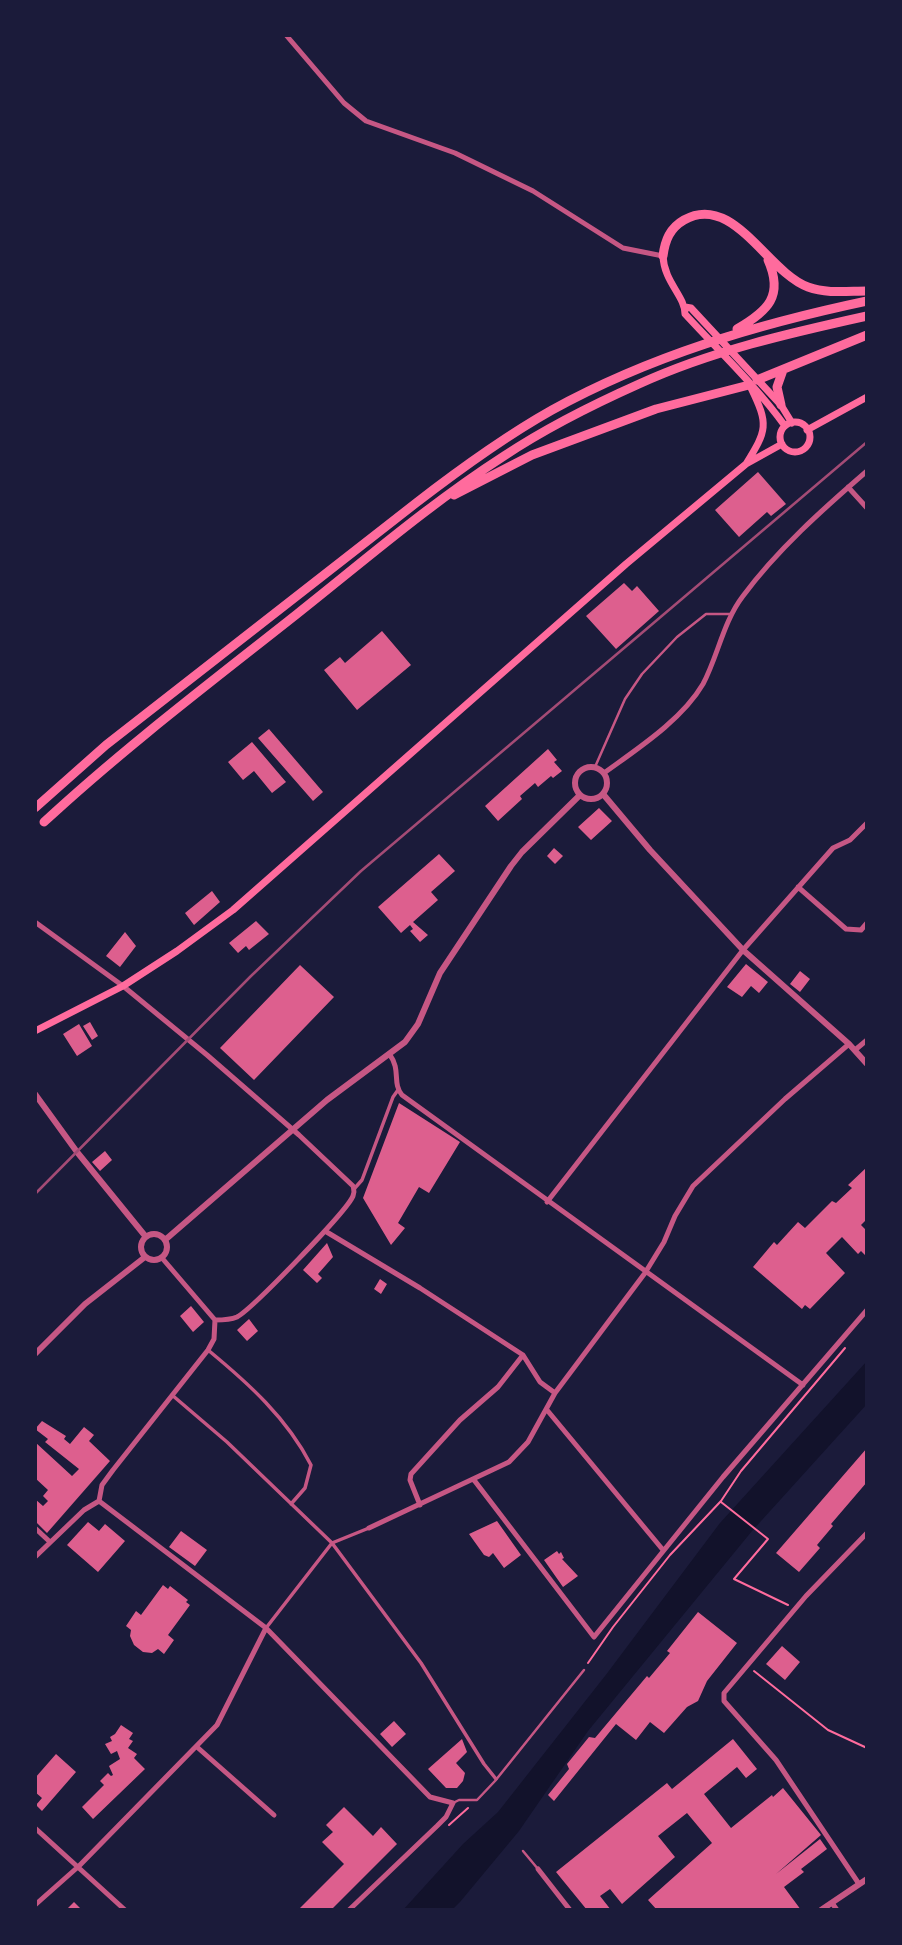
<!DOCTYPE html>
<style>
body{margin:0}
#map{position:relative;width:902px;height:1945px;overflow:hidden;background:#1b1b3a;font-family:Mulish,sans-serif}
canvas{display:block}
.frame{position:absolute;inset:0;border:37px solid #1b1b3a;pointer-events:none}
</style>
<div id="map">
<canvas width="902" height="1945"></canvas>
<div class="frame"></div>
</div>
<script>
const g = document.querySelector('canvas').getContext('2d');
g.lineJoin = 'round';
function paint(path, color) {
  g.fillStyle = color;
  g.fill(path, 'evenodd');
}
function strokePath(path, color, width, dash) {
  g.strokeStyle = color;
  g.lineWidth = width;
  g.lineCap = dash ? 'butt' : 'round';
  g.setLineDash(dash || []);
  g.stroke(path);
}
paint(new Path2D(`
 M867,1361V1404L752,1531L588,1731L519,1831L460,1902L452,1910H403L463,1844L498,1812L605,1676L720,1523Z`), '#12122b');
paint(new Path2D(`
 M758,472L786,504L771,516L767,512L739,537L715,510Z
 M624,583L632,591L637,586L659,611L616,649L586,616Z
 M382,631L411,665L357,710L324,670L340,657L345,663Z
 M269,729L323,792L313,801L258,738Z
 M252,742L286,782L272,793L254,771L243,780L228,762Z
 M548,749L557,760L554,762L562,771L553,778L551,776L538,787L535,783L520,796L522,799L498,821L485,806Z
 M599,808L612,821L591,840L578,827Z
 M554,848L563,856L555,864L547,856Z
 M439,854L455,871L431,892L438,900L413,922L428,935L420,942L410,931L413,929L410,925L401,933L378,907Z
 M212,891L220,902L194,925L185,913Z
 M256,921L269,934L249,950L246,946L238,953L229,943Z
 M125,932L136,946L120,967L106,956Z
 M746,964L768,982L759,993L751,986L742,997L727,987Z
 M300,965L334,997L254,1080L220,1048Z
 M800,971L810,979L800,992L790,984Z
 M90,1022L98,1036L92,1040L83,1026Z
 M79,1024L92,1046L77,1056L63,1034Z
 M399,1103L460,1142L429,1193L419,1187L398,1223L405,1228L391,1245L363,1198Z
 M105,1151L112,1160L100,1171L92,1162Z
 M867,1167V1223L865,1221L861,1225L867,1231V1257L861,1251L858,1254L842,1237L826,1253L845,1273L810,1309L805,1305L802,1309L753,1267L774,1242L777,1245L798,1222L805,1228L832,1201L836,1203L852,1188L848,1185Z
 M327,1243L333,1257L318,1274L322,1278L317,1283L303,1270Z
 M380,1279L387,1284L381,1294L374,1289Z
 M191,1306L204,1322L193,1332L180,1316Z
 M249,1319L258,1331L247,1341L237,1330Z
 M42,1421L66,1436L64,1439L70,1444L84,1427L94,1435L89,1441L110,1461L47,1533L35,1521V1499L43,1506L48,1501L43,1496L48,1490L35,1478V1442L72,1476L79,1469L45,1442L48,1439L35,1429Z
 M867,1448V1482L831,1524L833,1526L817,1545L820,1548L799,1572L776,1553Z
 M497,1521L521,1555L504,1568L493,1553L489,1557L484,1555L469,1534Z
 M88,1522L99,1531L105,1524L125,1541L98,1572L67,1545Z
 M181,1531L207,1550L195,1566L169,1547Z
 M557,1551L559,1554L561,1552L564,1558L562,1559L578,1576L563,1587L544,1560Z
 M163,1585L168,1589L170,1586L188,1600L186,1602L190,1605L168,1635L174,1640L164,1654L158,1649L152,1653L143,1652L134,1645L130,1636L131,1630L126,1626L136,1611L141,1615Z
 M698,1612L737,1643L707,1681L698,1701L687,1707L664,1733L650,1722L636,1740L616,1724L554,1801L548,1795L569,1769L567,1764L589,1737L595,1738L647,1676L649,1678L670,1653L667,1651Z
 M782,1646L800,1662L785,1680L766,1664Z
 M394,1721L406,1734L392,1747L380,1734Z
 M121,1725L133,1733L129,1739L133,1741L128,1748L137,1754L134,1758L145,1769L93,1819L82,1807L104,1785L100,1781L108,1773L111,1776L113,1775L109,1766L120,1759L117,1751L111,1754L105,1744L112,1741L110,1737L115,1734Z
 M462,1739L467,1752L456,1763L465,1773L463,1781L457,1788H446L428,1769Z
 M733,1739L757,1769L746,1778L737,1767L704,1794L731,1828L772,1795L773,1797L783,1788L821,1835L776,1874L820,1839L827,1849L801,1869L804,1872L784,1887L801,1910H657L648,1900L712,1843L687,1813L658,1836L675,1857L622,1904L610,1889L600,1896L611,1910H587L556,1872L667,1783L672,1789Z
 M56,1754L76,1772L42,1811L36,1805L42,1798L35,1792V1778Z
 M344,1807L373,1836L381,1827L397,1844L331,1910H298L344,1864L322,1842L333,1832L326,1825Z
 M74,1902L82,1910H66Z`), '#dd5f8e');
strokePath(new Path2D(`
 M721,1502L768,1539L734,1579L788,1605
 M588,1663L613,1627L670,1555L721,1501L741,1471L845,1348
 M754,1671L828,1730L867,1748
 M449,1825L468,1808`), '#ff6b9d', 2);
strokePath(new Path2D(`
 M595,767L625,699L642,674L677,637L706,614H732
 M453,1803L459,1800H477L495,1781L584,1670
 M523,1851L538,1869`), '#c65784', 2.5);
strokePath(new Path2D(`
 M354,1189L362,1180L393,1097L398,1090
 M208,1350C248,1383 287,1418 311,1465L305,1488L291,1504
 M172,1395L227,1442L332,1543L421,1663L484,1764L496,1779
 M266,1628L332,1543L369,1528`), '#c65784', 3.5);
strokePath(new Path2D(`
 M286,35L344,103L366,121L455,153L533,191L623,248L663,256
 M848,487L867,508
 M604,773C637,749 682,720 703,684C718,656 723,622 743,596C777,550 823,509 867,471
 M798,887L846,929L861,930L867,923
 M35,922L123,986L207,1055L299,1135L353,1186C354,1190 355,1191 353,1196C347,1211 252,1309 237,1317C230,1320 223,1320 215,1320
 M855,1050L867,1040
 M390,1055C401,1070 392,1083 402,1095L803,1385
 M547,1202L743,950L833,848L850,840L867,823
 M325,1231L420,1288L523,1355L540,1382L555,1393
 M162,1258L215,1320
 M547,1410L663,1550
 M474,1480L594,1637L723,1477L867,1310
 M99,1501L266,1628L430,1797L453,1803L446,1817L437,1826L349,1910
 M420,1505L410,1480L411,1474L460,1420L498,1387L523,1355
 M35,1528L50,1542
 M369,1528L509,1462L528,1442L555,1393L645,1273L664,1242L675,1216L693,1186L785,1099L849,1044
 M35,1557L84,1510L99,1501L102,1485L113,1470L208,1350L214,1339L215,1320
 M197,1747L274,1815
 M35,1828L125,1910
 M538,1869L570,1910
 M859,1884L776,1760L724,1701V1693L806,1596L867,1533
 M832,1903L837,1910
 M35,1905L79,1866L217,1725L266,1628`), '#c65784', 5);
strokePath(new Path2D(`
 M575 783a16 16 0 1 1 32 0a16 16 0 1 1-32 0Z
 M603,794L650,850L743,950L849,1044L867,1064
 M35,1094L77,1152L146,1237
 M141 1247a13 13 0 1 1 26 0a13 13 0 1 1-26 0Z
 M165,1240L327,1100L405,1042L418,1024L440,973L511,866L522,852L580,795
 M35,1354L85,1304L145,1257
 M821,1910L867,1879`), '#c65784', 6);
strokePath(new Path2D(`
 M663,256C664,282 685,296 685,314C719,351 756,386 785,426
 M685,307L691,308L781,405L792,423
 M780 437a15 15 0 1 1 30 0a15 15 0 1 1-30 0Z
 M807,430L867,397
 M746,464C767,430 769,425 751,388
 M35,1031L123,986L177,951L233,910L626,564L746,464L782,444`), '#ff6b9d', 7);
strokePath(new Path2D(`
 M663,256C665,240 670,228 684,220C733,192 767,272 808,287C827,294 848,291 867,291
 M737,329C768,311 784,296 768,260
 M757,380L867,335
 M781,405L777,387L783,370
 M454,495L532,455L656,409L749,385
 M35,808L106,745L416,503C460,469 504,437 552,410C650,356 758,324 867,301
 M44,822C124,748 211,682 297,614C365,560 431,503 504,456C546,428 592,405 639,384C711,351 790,333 867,316`), '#ff6b9d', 9);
strokePath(new Path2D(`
 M35,1194L251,976L361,871L867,442`), '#a44b75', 2.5);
</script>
